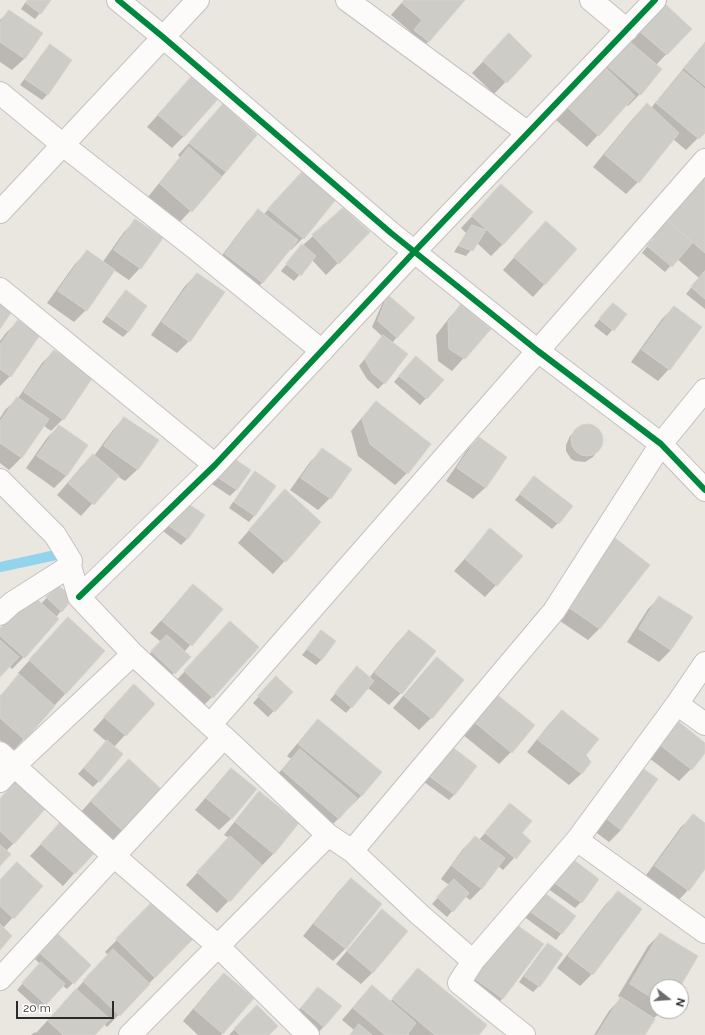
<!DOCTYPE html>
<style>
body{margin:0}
#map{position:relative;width:705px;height:1035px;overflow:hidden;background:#eae6e0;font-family:Raleway,sans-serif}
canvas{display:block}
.north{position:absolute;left:649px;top:979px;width:40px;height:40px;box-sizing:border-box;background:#fff;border:1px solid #aaa;border-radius:50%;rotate:107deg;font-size:11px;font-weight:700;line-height:16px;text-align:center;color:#2b2b2b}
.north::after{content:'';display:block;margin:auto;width:14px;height:18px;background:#6e6c6a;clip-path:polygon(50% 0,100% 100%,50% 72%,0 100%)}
.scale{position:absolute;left:16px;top:1001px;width:98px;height:18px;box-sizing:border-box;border:2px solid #2b2b2b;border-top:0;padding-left:5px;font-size:12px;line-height:14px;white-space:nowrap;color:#2b2b2b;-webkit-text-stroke:3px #fff;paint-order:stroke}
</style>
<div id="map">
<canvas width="705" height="1035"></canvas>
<div class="north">N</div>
<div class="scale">20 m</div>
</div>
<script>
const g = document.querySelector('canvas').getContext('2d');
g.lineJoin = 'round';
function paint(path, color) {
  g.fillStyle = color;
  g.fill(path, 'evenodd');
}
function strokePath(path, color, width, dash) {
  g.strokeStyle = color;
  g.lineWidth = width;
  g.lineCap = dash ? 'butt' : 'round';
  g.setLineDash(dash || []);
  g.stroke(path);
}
paint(new Path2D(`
 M27,0H49L40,13L35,19L21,9Z
 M404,0H464L428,42L416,54L403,42L411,32L391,15Z
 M663,3L690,29L656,65L640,94L628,106L626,104L587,147L556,120L629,44L626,42Z
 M9,11L41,34L24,59L12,70L0,62V20Z
 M705,42V131L686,150L673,139L638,182L626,194L593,167L635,116L647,104L651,108Z
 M50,46L48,94L42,100L20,85L44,52Z
 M497,47L531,56L494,94L472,73Z
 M192,77L184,136L172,148L147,127Z
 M223,106L255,135L226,172L179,223L148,197L180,157L178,155Z
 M705,173V309L686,294L699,278L677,259L665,272L642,253L653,239L650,236Z
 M292,183L336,198L303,238L291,250L290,249L262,283L250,295L214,266L247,222L259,210L264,214Z
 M490,197L503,244L491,256L477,243L466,256L454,252L466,233L461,228Z
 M343,209L369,232L326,275L312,260L294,281L281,271L302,246Z
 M135,221L140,268L129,280L114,270L86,310L74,322L47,303L75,264L87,252L102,263L124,232Z
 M534,235L576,249L533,297L503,270Z
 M197,274L189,341L177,353L151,335L185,286Z
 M126,292L129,331L123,337L102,322L120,298Z
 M388,296L413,318L392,343L384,383L378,389L367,379L359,366L383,337L372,327L383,302Z
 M461,305L490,329L452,371L438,361L436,335L450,317Z
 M674,307L669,369L658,381L631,362L662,319Z
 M607,310L626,314L607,336L594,326Z
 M18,321L10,376L0,386V341L6,333Z
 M54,351L63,419L51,431L43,425L21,458L9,470L0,463V418L5,410L18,398L42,363Z
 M410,363L442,380L420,405L394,382Z
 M376,402L407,473L395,485L358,456L351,431L365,414Z
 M124,418L157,441L137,470L125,481L117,476L81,516L57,495L81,467L93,455L94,456L113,430Z
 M586,425L596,428L602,437L601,446L593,457L585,462L575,461L571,459L566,451V445L570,436L577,429Z
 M59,426L87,445L66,476L54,488L26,468L47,438Z
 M479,438L506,457L485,488L473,499L446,481L467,450Z
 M322,450L350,469L330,498L318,510L290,490L310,462Z
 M223,462L249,470L236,490L230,496L209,482Z
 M255,473L275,486L254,516L249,522L229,508L249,479Z
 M534,477L558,523L552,529L515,500Z
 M273,503L320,522L273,574L238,543Z
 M179,508L203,515L187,539L181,545L163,531Z
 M491,529L496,585L485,597L454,571Z
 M615,539L600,628L588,640L554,617L603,551Z
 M193,585L222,609L184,652L189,657L168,679L146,658L161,642L150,633Z
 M52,592L61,611L24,657L12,669L9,666L0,675V629L19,607L41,604Z
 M660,597L671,650L659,662L627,642L648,609Z
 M68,618L66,693L13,751L0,740V696L20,675L18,673Z
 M230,622L212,697L200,709L173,684Z
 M409,631L434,651L401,693L389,705L368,688L346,713L330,700L351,674L369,678L397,643Z
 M321,632L322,659L316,665L302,655Z
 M437,658L463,680L431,718L419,730L393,708L425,670Z
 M271,683L292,692L268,717L253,703Z
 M134,685L154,704L114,747L99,781L93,787L78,774L107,742L93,730Z
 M484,707L511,752L499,764L462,734Z
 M562,711L590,762L581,774L569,785L527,752L550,723Z
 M318,720L380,772L361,796L327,830L271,782L291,759L287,756L307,732Z
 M679,723L705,744V752L691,769L679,781L649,758L667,735Z
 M445,754L455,794L449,800L424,782Z
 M638,766L621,830L609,842L590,828Z
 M231,769L256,789L231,819L219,830L195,810L220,781Z
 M117,772L123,830L111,842L80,813Z
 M259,793L274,853L217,913L186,885L229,838L224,835L248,805Z
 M0,799L14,843L6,851L0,865Z
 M510,804L520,833L530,841L503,870L498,866L482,888L470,900L465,896L447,917L432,904L449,885L441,879L463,849L475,837L479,840Z
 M693,816L705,825V868L688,890L677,902L644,878L681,827Z
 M52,832L96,849L63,886L30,856Z
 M561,862L598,879L581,902L575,908L544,886Z
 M351,879L381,904L345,949L333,961L303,936L339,891Z
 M0,880L42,886L3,928L0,948Z
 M618,892L592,974L580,986L557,968L606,904Z
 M536,898L575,916L556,940L523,916Z
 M154,902L192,939L107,1027L104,1024L94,1035H31L35,1032L36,1033L108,955L105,952Z
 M382,911L373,972L361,984L336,964L370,923Z
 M660,934L678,987H657V1011H662L654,1018L644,1035H594L609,1011L621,998L618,996L648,946Z
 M58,935L90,966L67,989L62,985L39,1010L17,990L40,964L35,959Z
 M502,936V999L491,1011L463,991Z
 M548,945L539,986L533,992L519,982L542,950Z
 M418,970L477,1035H409L407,1033L405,1035H350L354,1030L342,1020L360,999L372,987L390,1002Z
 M224,975L253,998L221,1035H198L183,1021L212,986Z
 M313,994L341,1007L318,1033L295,1014Z
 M251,1012L268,1035H229Z`), '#0003');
strokePath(new Path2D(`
 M0,567L56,555`), '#92d4ed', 10);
const building = new Path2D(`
 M28,0H51L41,14L26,3Z
 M405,0H465L429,42L414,30L422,20L402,3Z
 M663,2L692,29L667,55L637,29Z
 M9,10L43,33L25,59L0,42V23Z
 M509,33L532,56L507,83L483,61Z
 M630,42L662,69L641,95L607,66Z
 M705,43V86L684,68Z
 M50,44L72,60L48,95L25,79Z
 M605,67L635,96L599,136L567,107Z
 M683,71L705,89V133L699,139L656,103Z
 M192,76L218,99L184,137L158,115Z
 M647,103L679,133L639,183L605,155Z
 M223,104L257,135L226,172L189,143Z
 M189,147L222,177L192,212L160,184Z
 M304,170L337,198L304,239L268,209Z
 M705,174V253L666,219Z
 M501,184L533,212L503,245L472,216Z
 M343,208L370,232L339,264L312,235Z
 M258,209L298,240L263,283L225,254Z
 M135,219L163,238L141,269L114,250Z
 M546,221L577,249L545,285L514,257Z
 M668,221L693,242L672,267L647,246Z
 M472,225L486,230L473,251L459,246Z
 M302,244L316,256L301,276L286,264Z
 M87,250L115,270L87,311L58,291Z
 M705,271V299L691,287Z
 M197,273L225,292L190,342L162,322Z
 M126,290L147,306L129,332L107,316Z
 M388,295L415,318L397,338L378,321Z
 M0,298L14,308L0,329Z
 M613,303L627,314L614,331L599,319Z
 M461,304L491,329L465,359L449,349L448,322Z
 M674,306L702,327L670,370L642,350Z
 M18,320L40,335L11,377L0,369V345Z
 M383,335L408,354L385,384L372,373L365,359Z
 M54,350L93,377L64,420L24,392Z
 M416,356L444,380L427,399L399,376Z
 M17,397L49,419L22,458L0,443V422Z
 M376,401L431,444L408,474L370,444L362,419Z
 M124,417L159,440L138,470L104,446Z
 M571 440a16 16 0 1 1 32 0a16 16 0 1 1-32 0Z
 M59,425L88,445L67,476L37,456Z
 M479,437L507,457L486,488L457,468Z
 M322,448L352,469L331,499L301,478Z
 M93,454L119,476L94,505L68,483Z
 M229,455L251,470L237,490L214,475Z
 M255,471L276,486L255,516L234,502Z
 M534,476L573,506L559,524L520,494Z
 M285,489L321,522L286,562L249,530Z
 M184,501L205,515L188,539L168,525Z
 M490,528L523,556L497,586L465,559Z
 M615,538L650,565L600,629L565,605Z
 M193,584L223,609L192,646L162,621Z
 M58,585L73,598L62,612L46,597Z
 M31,594L59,619L25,658L0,636V629Z
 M659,596L693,617L671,650L639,629Z
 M68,617L105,651L66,694L29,660Z
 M230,621L259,647L213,698L184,671Z
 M321,630L336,641L322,660L307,649Z
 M409,630L436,651L402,694L375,673Z
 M167,635L191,657L175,674L151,651Z
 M0,640L19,657L0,677Z
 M437,657L464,680L432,719L404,696Z
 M357,666L374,681L352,708L335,693Z
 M19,674L55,706L25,740L0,718V697Z
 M276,676L293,692L275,712L258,696Z
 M134,684L155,704L126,736L104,717Z
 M496,694L535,725L512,753L473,721Z
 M562,710L599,739L586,755L591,762L582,774L538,740Z
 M318,719L382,772L362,796L298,744Z
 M679,722L705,743V753L692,770L660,745Z
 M107,740L123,754L100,782L84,768Z
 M451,746L477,766L455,795L429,776Z
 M300,749L357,798L339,819L282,770Z
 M129,759L162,790L123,831L91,801Z
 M638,765L658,779L621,830L602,815Z
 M231,768L257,789L232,819L206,798Z
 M15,782L45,809L14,844L0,831V799Z
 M259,791L299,823L274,854L235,822Z
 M510,803L532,821L522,833L531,841L516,859L485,833Z
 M693,814L705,823V869L689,891L655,866Z
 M63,819L98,849L75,874L41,844Z
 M230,836L262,865L230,902L197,872Z
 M475,836L505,858L482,889L452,866Z
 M0,845L11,854L0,866Z
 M567,855L599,879L582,903L549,879Z
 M17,862L43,886L14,919L0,906V880Z
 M351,878L382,904L346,949L314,924Z
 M454,879L469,893L453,912L437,897Z
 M542,891L576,916L562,934L528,910Z
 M618,891L642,909L593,975L568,956Z
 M154,900L193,939L155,978L116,939Z
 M382,909L408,931L373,973L347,951Z
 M514,923L544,944L503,999L474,978Z
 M0,924L12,936L0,950Z
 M660,933L698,956L680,987H657V1001L630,984Z
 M58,934L91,965L74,984L40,953Z
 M548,943L563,954L540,987L524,976Z
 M113,949L150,984L120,1016L83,981Z
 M41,962L65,984L46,1005L22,983Z
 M418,968L487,1025L479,1035H435L392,999Z
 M224,973L254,998L223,1034L194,1009Z
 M372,985L416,1023L407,1035H385L353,1008Z
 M318,987L342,1006L324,1027L301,1008Z
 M76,989L110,1019L95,1035H63L48,1021Z
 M621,997L655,1019L645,1035H597Z
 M257,1005L278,1026L269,1035H240L234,1029Z
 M359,1024L372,1035H350Z`);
paint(building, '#ceccc7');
strokePath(building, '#d5d2cc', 1);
const minor = new Path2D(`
 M118,0L163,37L391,233L538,351L661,444L705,490
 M347,0L528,133
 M591,0L627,30
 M0,93L63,145L195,248L322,351
 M0,212L198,0
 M0,289L215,465
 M0,480L55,535L71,561L70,566L79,597L133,654L210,725L224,737L328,835L352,851L419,914L473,961
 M79,597L215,465L415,251L655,0
 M0,614L12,603L70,566
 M705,663L677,704L577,840L705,932
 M677,704L705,724
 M210,725L705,160
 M0,753L114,856L218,946L308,1035
 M0,781L14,766L133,654
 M352,851L554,611L661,444L705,390
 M0,979L224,737
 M130,1035L328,835
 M524,1035L459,983L473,961L577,840`);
strokePath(minor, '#c3c2c1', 24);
strokePath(minor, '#fcfbfa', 22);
strokePath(new Path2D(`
 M118,0L163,37L391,233L538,351L661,444L705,490
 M79,597L215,465L415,251L655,0`), '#00873e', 6);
</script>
